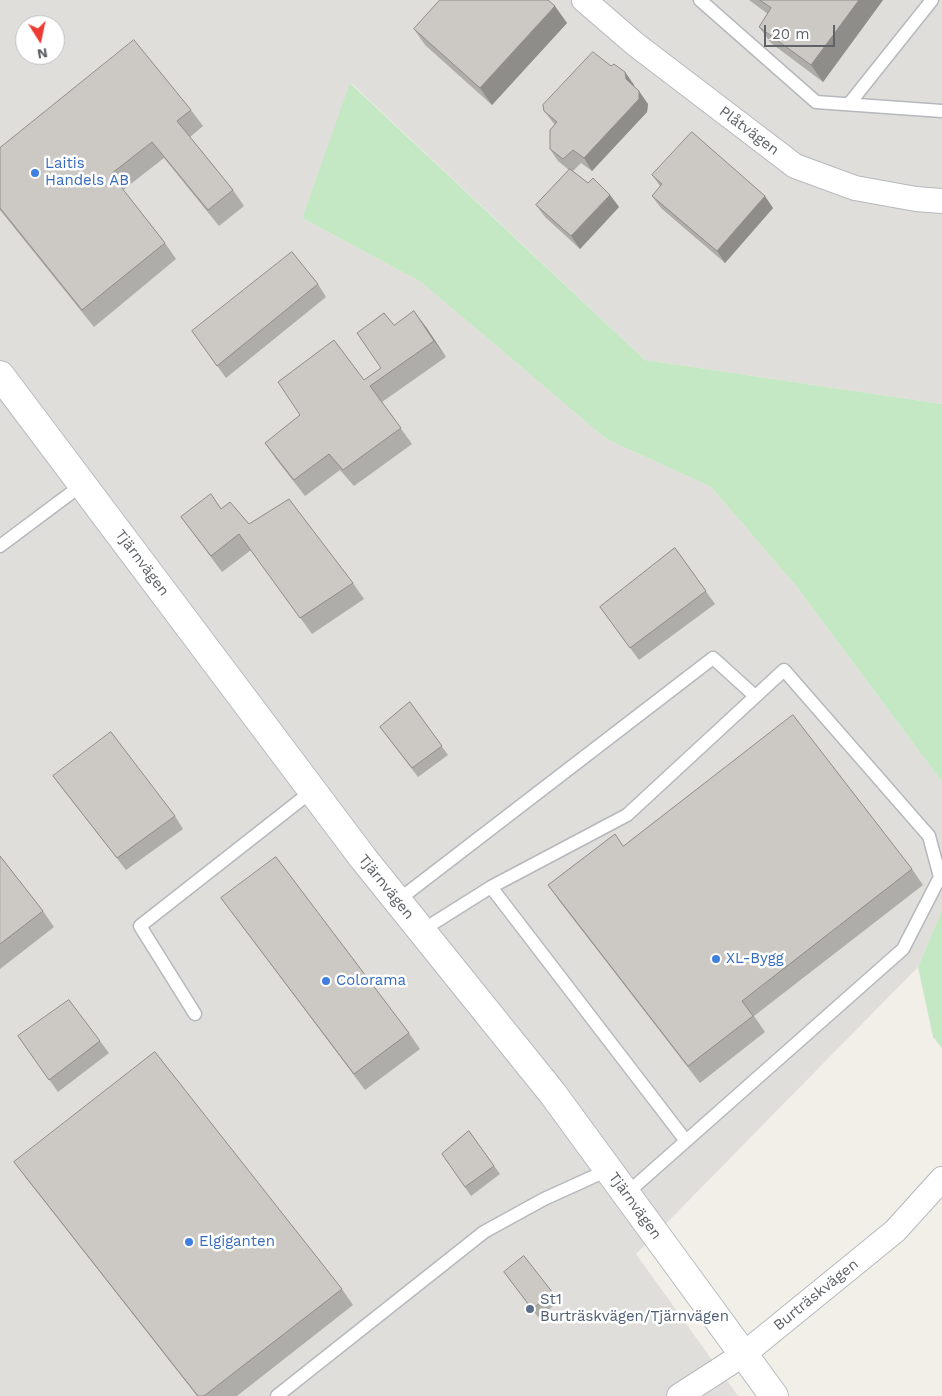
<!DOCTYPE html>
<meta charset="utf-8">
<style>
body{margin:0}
#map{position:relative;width:942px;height:1396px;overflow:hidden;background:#f1efe8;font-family:"Work Sans",sans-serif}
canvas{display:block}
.north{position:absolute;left:15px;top:15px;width:50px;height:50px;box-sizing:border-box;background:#fff;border:1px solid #bfc1c3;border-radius:50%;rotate:170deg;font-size:14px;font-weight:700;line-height:20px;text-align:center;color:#5f6368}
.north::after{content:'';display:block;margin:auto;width:18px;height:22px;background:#ec3b33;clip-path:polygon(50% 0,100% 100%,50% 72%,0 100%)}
.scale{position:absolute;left:764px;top:25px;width:71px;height:22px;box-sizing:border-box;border:2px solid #5f6368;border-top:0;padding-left:6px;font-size:15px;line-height:18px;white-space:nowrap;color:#5f6368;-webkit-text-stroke:4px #fff;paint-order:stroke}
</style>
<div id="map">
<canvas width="942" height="1396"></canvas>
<div class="north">N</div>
<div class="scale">20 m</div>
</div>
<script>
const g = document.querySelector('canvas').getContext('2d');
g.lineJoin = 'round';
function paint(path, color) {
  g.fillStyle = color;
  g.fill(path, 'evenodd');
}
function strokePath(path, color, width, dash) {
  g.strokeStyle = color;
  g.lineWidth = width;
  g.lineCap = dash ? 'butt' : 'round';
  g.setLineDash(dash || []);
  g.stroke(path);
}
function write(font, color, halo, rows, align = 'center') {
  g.font = font + ' "Work Sans",sans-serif';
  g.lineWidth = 5;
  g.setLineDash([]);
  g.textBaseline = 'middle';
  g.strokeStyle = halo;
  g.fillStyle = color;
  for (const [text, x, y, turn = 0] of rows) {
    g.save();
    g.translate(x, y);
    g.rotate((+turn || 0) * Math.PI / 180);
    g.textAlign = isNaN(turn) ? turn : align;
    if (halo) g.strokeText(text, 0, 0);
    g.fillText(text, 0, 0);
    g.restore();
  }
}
paint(new Path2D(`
 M0,0H942V404L645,360L351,83L302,218L421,282L606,439L711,487L796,586L942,782V910L918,967L636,1254L738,1396H0ZM25,25H55V55H25Z`), '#e0deda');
paint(new Path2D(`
 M350,83L645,360L942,404V782L796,586L711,487L606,439L421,282L302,218Z
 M942,910V1048L933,1037L918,967Z`), '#c5e8c4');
const lane = new Path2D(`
 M700,0L816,102L942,111
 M849,104L932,0
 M0,546L83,484
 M491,887L686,1141
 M397,901L713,658L755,696
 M421,931L491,887L627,815L784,670L929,836L940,877L903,949L626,1194
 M195,1014L140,926L312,791
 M277,1396L484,1232L544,1199L608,1170`);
const street = new Path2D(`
 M584,0L635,44L795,166L855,188L916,199L942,201
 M679,1396L744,1354L895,1231L942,1179`);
const secondary = new Path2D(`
 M0,375L363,858L553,1094L774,1396`);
strokePath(lane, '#b5b8bc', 15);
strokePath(street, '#b5b8bc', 26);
strokePath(secondary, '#b6babf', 30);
strokePath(lane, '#fff', 12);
strokePath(street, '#fff', 24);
strokePath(secondary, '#fff', 28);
paint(new Path2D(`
 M749,0H883L823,82L771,43L759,27L768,14Z
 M567,23L492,105L425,45L414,29Z
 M611,66L625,72L634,85V87L648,104L647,112L592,171L581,163L573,171L588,183L610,195L619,207L580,249L545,217L536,205L569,170L558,161L550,149L555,125L544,111Z
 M191,110L203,126L190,137L233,190L244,206L219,226L164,158L123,190L165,243L176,259L94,327L0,210V148Z
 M652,175L773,208L725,263L661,208L652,196L660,186Z
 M318,284L326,297L226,378L192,331Z
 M394,325L426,327L446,357L382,402L412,444L354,486L340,470L305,496L276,459L265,443L364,380L381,368Z
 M221,509L353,583L364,599L312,634L251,550L222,572L181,517Z
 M675,548L715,604L639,660L600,607Z
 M410,702L448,755L418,777L380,727Z
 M53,776L175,816L183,829L126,870L62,788Z
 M623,846L912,869L923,885L754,1016L765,1032L700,1083L560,902L548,885Z
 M0,856L43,911L54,927L0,969Z
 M221,898L409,1033L420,1049L365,1090Z
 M18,1036L100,1041L109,1053L58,1092Z
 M469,1131L500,1174L471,1196L442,1154Z
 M14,1162L342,1289L353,1305L237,1396H197L26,1178Z
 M504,1272L553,1293L559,1302L538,1317Z`), '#afada9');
paint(new Path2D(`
 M859,0H883L823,82L811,65Z
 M555,6L567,23L492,105L480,88Z
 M625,72L634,85L635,91L626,79Z
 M639,91L648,104L647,112L592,171L584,158Z
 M610,195L619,207L580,249L571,236Z
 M765,196L773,208L725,263L717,251Z
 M414,311L426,327L446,357L434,341Z`), '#8f8d8a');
const building = new Path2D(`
 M440,0H548L555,6L480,88L414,29Z
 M760,0H859L811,65L759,27L771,8Z
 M134,40L191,110L177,121L233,190L208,210L152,142L111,174L165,243L82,310L0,208V148Z
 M593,52L611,66L614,64L625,72L626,79L639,91V99L584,158L573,150L563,159L550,149V130L557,122L544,111L543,105Z
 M692,132L765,196L717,251L652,196L662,184L652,175Z
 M570,169L588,183L593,178L610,195L571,236L536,205Z
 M292,252L318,284L217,366L192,331Z
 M414,311L434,341L370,386L401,428L343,470L329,454L294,480L265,443L300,415L278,382L334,340L364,380L381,368L357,333L384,313L394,325Z
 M211,494L221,509L230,502L249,524L289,499L353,583L300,618L239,534L211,556L181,517Z
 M675,548L706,591L630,648L600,607Z
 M410,702L442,746L412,768L380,727Z
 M793,715L912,869L742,1001L753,1016L688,1066L548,885L615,834L623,846Z
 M111,732L175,816L117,858L53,776Z
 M0,856L43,911L0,944Z
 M276,857L409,1033L354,1074L221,898Z
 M69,1000L100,1041L49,1080L18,1036Z
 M155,1052L342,1289L204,1396H198L14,1162Z
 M469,1131L494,1166L465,1187L442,1154Z
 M524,1256L553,1293L532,1309L504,1272Z`);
paint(building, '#ccc9c5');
strokePath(building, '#8f8d8a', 1);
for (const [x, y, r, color] of [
 [35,173,5,"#3f7fe0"],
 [716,959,5,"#3f7fe0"],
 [326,981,5,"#3f7fe0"],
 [189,1242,5,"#3f7fe0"],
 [530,1309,5,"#5c6f8a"]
]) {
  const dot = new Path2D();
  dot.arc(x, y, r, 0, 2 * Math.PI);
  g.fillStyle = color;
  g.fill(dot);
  strokePath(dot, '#fff', 2);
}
write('15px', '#5f6368', '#fff', [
 ["Plåtvägen",749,131,37],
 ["Tjärnvägen",142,563,53],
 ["Tjärnvägen",386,887,51],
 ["Tjärnvägen",635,1206,54],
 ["Burträskvägen",816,1295,-39]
]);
write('15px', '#366cbe', '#fff', [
 ["Laitis",45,164],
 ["Handels AB",45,181],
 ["XL-Bygg",726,959],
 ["Colorama",336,981],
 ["Elgiganten",199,1242]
], 'left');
write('15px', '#4e5e75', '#fff', [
 ["St1",540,1300],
 ["Burträskvägen/Tjärnvägen",540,1317]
], 'left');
</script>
